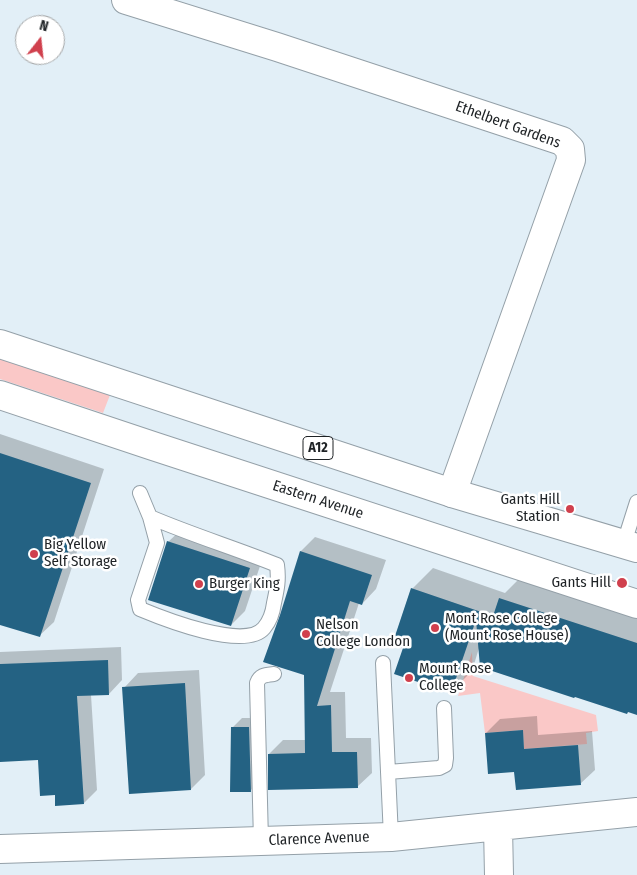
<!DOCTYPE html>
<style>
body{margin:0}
#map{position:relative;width:637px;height:875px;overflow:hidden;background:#e2eff7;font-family:"Fira Sans Condensed",sans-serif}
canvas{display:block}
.north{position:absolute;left:15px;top:15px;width:50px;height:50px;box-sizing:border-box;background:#fff;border:1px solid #a5a7a8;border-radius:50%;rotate:16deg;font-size:14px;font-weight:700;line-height:20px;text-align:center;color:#1e2225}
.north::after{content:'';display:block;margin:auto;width:18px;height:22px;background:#d0404d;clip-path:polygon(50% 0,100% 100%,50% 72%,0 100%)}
</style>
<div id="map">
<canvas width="637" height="875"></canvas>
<div class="north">N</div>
</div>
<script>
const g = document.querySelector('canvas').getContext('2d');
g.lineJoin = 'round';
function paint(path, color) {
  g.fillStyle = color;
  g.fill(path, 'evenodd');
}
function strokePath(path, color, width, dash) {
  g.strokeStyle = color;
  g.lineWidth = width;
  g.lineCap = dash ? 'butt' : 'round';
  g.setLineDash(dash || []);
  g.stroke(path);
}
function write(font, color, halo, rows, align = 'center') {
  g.font = font + ' "Fira Sans Condensed",sans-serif';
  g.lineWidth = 5;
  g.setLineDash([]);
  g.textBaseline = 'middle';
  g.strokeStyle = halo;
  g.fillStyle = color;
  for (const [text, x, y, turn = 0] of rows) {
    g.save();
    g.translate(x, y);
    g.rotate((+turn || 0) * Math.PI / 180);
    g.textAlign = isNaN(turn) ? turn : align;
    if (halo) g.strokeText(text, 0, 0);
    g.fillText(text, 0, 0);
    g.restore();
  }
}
paint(new Path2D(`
 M0,357L110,395L103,413L0,379Z
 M472,652L473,676L596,715L598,731L586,733L587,744L524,749L523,730L485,733L480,693L458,696Z`), '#fac8c7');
paint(new Path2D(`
 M0,434L104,469L54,622L39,636L0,623Z
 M183,528L264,554L245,611L231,625L168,542Z
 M315,537L386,560L376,589L362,604L359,603L330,692H345L346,738H371L372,773L357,787L269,754L283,740H306L305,674L281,616L301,551Z
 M433,568L505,593L521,577L637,615V714L479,648L472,671L451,692L404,647L412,589Z
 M121,647L122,680L109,694L91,695L97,790L84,803L56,794L39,758L0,761V652Z
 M199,670L205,775L191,789L124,688L138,673Z
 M537,716L538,735L592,731L595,770L580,784L515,771L486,733L500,719Z
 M242,718H259L260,781L250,791L233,727Z`), '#0003');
paint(new Path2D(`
 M0,453L91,483L40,637L0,625Z
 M167,541L250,568L231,626L148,600Z
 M300,551L372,575L362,605L350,601L317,706L331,705L332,752H357L358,788L268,790V754L305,753L304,675L263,662L280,615Z
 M411,588L493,616L499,598L637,643V715L628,712L627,714L575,697L574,698L480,667L476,620L451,693L394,674L403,648L392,645Z
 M108,660L109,695L77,696L84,804L55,806V795L40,796L38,760L0,762V664Z
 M185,683L191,790L129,794L122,687Z
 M231,727H249L251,792H230Z
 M523,730L524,749L578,745L581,785L516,790L514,772L488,774L485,733Z`), '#246283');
const lane = new Path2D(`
 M140,493L150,517L157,543L138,600L140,609C164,619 245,651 264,628C270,621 273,611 274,603C277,589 279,580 277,565C235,548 192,535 150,517
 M624,543L637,502
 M383,663L391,837
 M388,772L439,768L445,765L446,758L444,708
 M261,841L257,683C260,675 265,675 274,674`);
const street = new Path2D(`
 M126,0L277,47L562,141L570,149L571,160L452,493
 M498,827L499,875
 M0,849L391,837L637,812`);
const highway = new Path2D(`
 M0,344L452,493L637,548
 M0,395L153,446L637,604`);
strokePath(lane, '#94a0a8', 16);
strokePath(street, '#94a0a8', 30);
strokePath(highway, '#94a0a8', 30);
strokePath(lane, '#fff', 14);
strokePath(street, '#fff', 28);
strokePath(highway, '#fff', 28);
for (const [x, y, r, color] of [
 [570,509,5,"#d0404d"],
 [34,554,5,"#d0404d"],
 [622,583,6,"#d0404d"],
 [199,584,5,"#d0404d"],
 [435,628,5,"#d0404d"],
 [306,634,5,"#d0404d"],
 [409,678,5,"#d0404d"]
]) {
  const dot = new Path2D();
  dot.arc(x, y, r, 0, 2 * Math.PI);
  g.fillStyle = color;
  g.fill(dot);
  strokePath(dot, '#fff', 2);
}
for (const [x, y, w] of [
 [318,448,30]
]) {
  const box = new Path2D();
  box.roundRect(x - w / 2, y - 11.5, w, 23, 4);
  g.fillStyle = '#fff';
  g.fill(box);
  strokePath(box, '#1e2225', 1);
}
write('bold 14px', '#1e2225', null, [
 ["A12",318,448]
]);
write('15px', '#1e2225', '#fff', [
 ["Ethelbert Gardens",508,125,20],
 ["Eastern Avenue",318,500,18],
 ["Clarence Avenue",319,839,-2]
]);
write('15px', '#1e2225', '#fff', [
 ["Gants Hill",560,500,"right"],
 ["Station",560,517,"right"],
 ["Big Yellow",44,545],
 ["Self Storage",44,562],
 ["Gants Hill",611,583,"right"],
 ["Burger King",209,584],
 ["Mont Rose College",445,619],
 ["(Mount Rose House)",445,636],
 ["Nelson",316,625],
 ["College London",316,642],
 ["Mount Rose",419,669],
 ["College",419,686]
], 'left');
</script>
